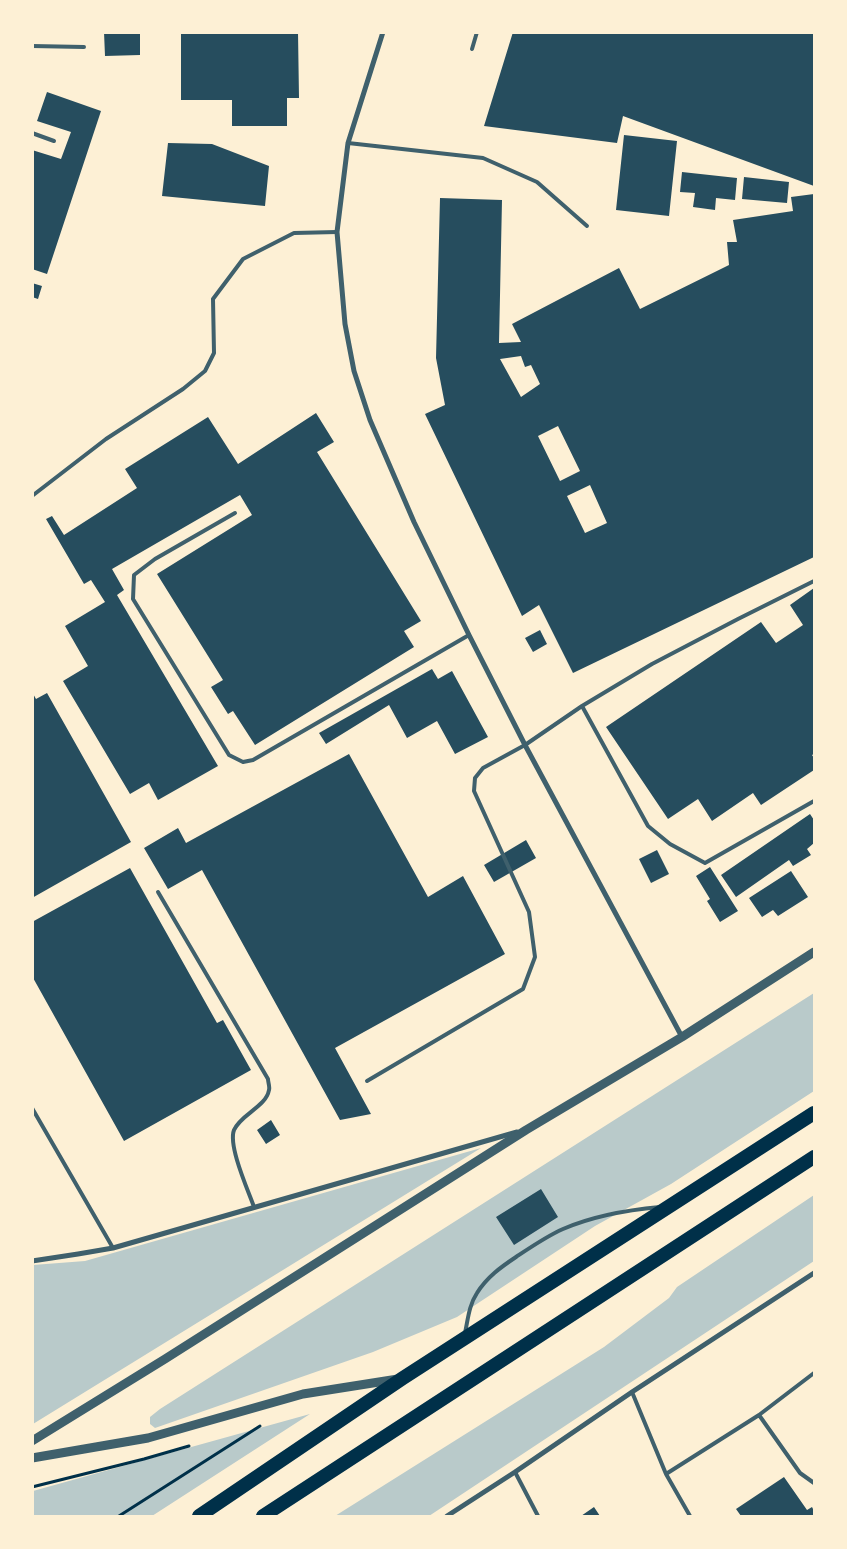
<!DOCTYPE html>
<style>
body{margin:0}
#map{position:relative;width:847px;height:1549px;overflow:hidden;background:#fdf0d5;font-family:Roboto,sans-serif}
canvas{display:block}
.frame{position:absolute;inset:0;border:34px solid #fdf0d5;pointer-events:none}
</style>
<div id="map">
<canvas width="847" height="1549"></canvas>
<div class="frame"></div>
</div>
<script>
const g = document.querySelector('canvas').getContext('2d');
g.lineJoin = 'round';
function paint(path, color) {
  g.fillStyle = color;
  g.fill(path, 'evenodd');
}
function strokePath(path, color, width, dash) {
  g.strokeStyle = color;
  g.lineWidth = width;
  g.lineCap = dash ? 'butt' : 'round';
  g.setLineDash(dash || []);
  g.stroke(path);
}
paint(new Path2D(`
 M814,993V1091L671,1184L595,1226L457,1317L373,1352L155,1428L150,1424V1417L160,1409Z
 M481,1148L33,1424V1265L85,1261Z
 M814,1195V1261L429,1516H335L604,1347L669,1298L677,1287Z
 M310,1414L152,1516H33V1491Z`), '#b9caca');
paint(new Path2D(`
 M104,32H140V55L105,56Z
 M181,32H298L299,98H287V126H232V100H181Z
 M513,32H814V186L623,116L617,143L484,126Z
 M47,92L101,111L47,274L32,269V150L61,159L71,132L37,121Z
 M624,135L677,141L669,216L616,210Z
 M168,143L212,144L269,166L265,206L162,196Z
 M682,172L737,178L735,200L716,198L715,210L693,207L695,193L680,192Z
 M744,177L789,182L787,203L742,199Z
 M814,194V557L573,673L539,605L522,616L425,414L445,405L436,358L440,198L502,200L499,343L521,342L512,324L619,268L640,309L729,265L727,242H737L733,220L793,211L791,197ZM521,356L525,367L531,365L540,384L521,397L500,359ZM558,426L580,471L560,481L538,436ZM590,485L607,523L585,533L567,496Z
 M32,283L42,286L38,299L32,297Z
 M316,413L334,442L317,452L421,621L404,631L414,647L255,745L233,711L228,714L211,687L223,680L157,574L252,515L240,495L112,569L124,590L117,595L218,766L158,800L149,783L130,794L63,681L88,666L65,626L105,602L91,580L84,584L46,519L52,516L64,535L137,488L125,469L208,417L238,464Z
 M814,588V754L812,755L814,758V770L761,805L753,793L712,821L698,799L668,819L606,727L761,622L776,643L803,625L790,605Z
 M540,630L547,644L533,652L525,638Z
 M432,669L438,679L452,671L488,737L455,754L437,721L407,738L389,705L326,744L319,733Z
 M32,692L36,699L47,693L131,842L32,898Z
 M349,754L428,897L463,876L505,954L335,1048L371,1114L340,1120L202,870L168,889L144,848L178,828L186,843Z
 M810,814L814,820V843L807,849L811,855L793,866L789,860L736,897L721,875Z
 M526,840L536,858L494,882L484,865Z
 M657,850L669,874L651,883L639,859Z
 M710,867L738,911L720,922L707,901L710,899L696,876Z
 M130,868L217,1023L223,1020L251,1070L124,1141L32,976V922Z
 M791,871L808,897L778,916L773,910L762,917L749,898Z
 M271,1120L280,1135L266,1144L257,1130Z
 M541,1189L558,1217L514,1245L496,1217Z
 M784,1477L807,1510L812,1507L814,1511V1516H741L736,1509Z
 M594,1507L600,1516H581Z`), '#264d5e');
strokePath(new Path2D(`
 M32,1487L144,1459L189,1446
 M119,1516L260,1426`), '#003049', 3);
strokePath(new Path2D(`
 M32,46L84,47
 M472,49L477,32
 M32,133L54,141
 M348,143L483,158L537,182L587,226
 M32,496L106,439L183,389L205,371L214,353L213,299L243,259L294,233L337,232
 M235,513L155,559L134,575L133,599L229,755L243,762L253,760L469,635
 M582,706L648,826L670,844L705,863L814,801
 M158,892L268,1079C268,1082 270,1087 269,1090C266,1107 241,1114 234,1130C228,1146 248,1190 254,1207
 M367,1081L523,989L535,957L529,912L474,791L475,778L483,768L525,745L582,706L652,664L738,619L814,581
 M32,1108L113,1248
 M465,1333C468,1319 469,1305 477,1293C487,1277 501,1267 516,1257C531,1247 547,1236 563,1229C593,1216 627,1210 660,1207
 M632,1392L666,1474L759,1415L814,1373
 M759,1415L800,1473L814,1483
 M515,1472L538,1516
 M666,1474L690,1516`), '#3f606c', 4);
strokePath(new Path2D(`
 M383,32L348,143L337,232L345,324L354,371L370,420L414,522L469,635L525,745L682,1037
 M32,1261L78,1254L113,1248L517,1132
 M447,1516L515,1472L632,1392L814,1273`), '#3f606c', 5);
strokePath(new Path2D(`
 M32,1441L165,1359L526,1130L682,1037L814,952
 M32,1458L148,1438L303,1394L398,1379`), '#3f606c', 9);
strokePath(new Path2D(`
 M199,1516L403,1378L814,1113
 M263,1516L814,1157`), '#003049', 14);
</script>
